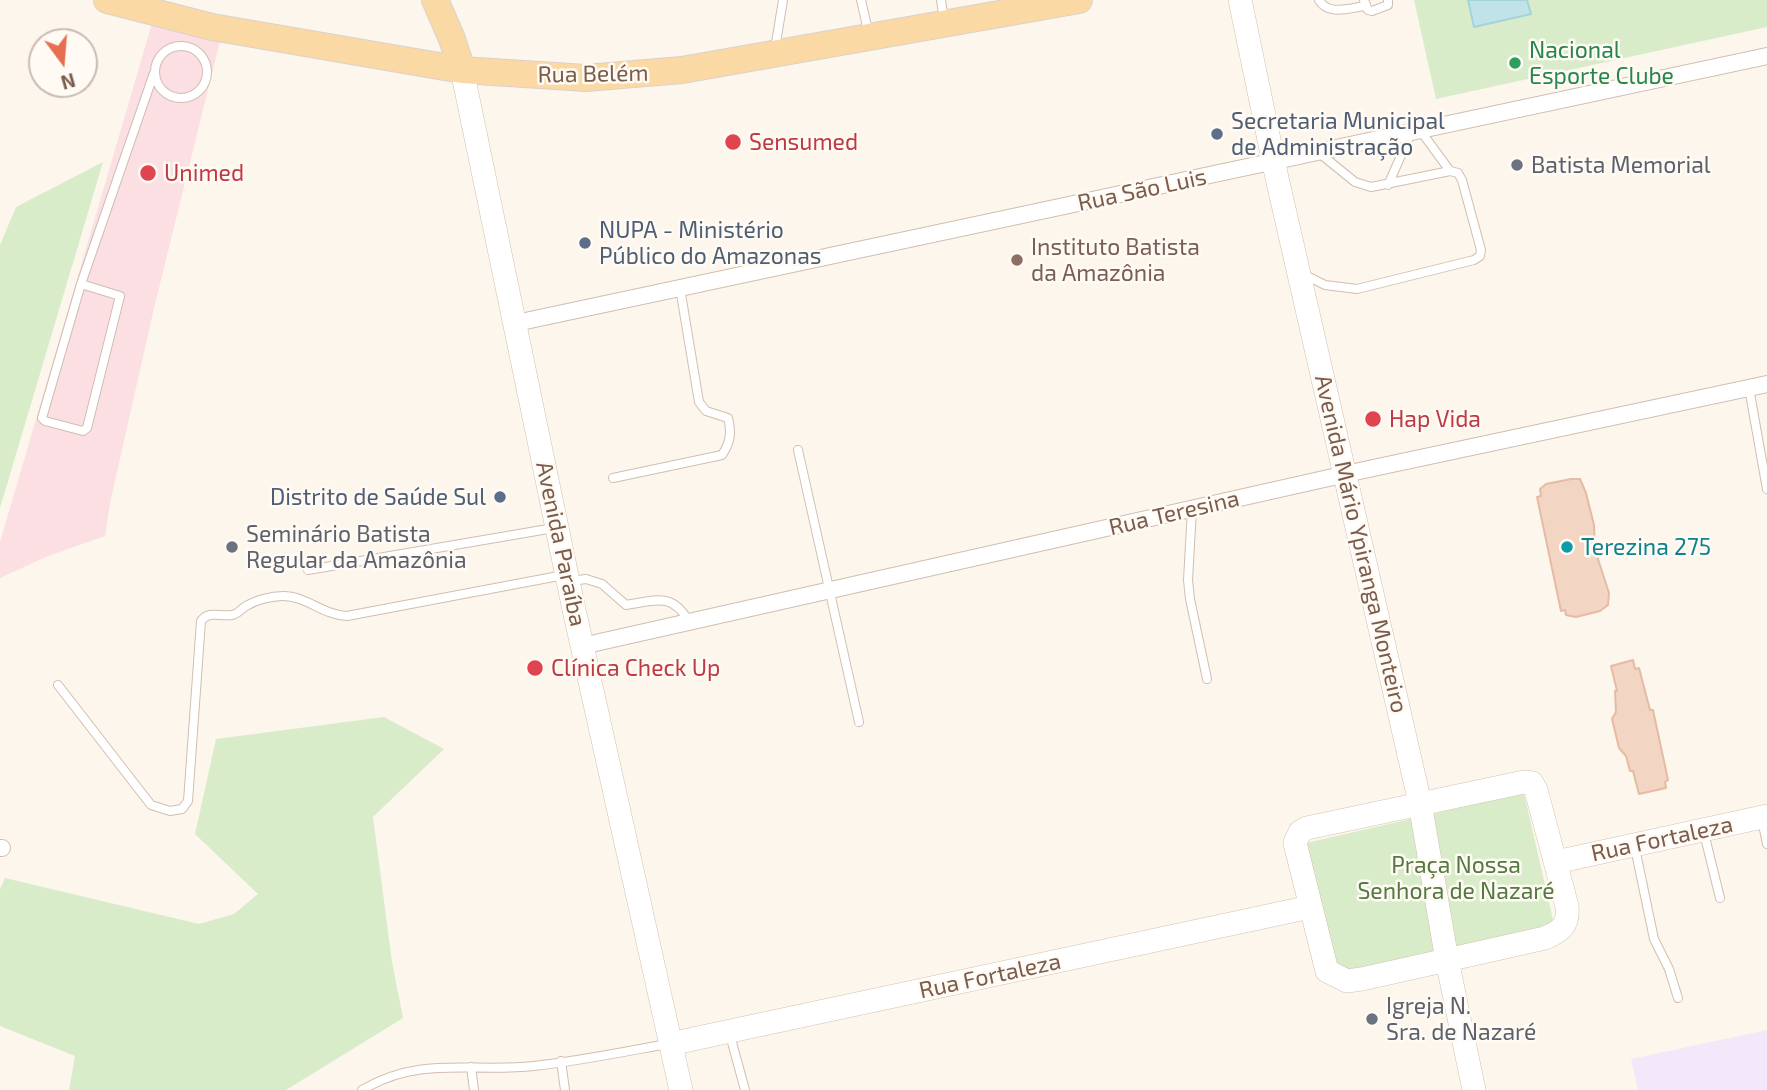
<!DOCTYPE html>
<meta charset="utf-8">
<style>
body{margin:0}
#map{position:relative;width:1767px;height:1090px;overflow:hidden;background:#fdf6ec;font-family:"Exo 2",sans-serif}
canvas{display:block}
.north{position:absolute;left:28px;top:28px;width:70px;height:70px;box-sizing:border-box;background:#fffaf3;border:2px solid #cabbb1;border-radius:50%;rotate:164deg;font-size:19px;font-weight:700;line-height:28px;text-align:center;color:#7a5c4d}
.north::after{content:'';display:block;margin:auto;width:24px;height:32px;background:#e76f51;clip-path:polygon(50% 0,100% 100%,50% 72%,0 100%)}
</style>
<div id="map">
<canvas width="1767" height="1090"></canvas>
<div class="north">N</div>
</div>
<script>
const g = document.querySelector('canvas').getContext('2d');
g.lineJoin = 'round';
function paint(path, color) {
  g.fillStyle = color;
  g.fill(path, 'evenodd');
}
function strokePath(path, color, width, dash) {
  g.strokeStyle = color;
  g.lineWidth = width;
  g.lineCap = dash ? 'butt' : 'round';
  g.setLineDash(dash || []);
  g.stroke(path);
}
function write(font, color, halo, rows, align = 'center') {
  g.font = font + ' "Exo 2",sans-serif';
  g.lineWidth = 5;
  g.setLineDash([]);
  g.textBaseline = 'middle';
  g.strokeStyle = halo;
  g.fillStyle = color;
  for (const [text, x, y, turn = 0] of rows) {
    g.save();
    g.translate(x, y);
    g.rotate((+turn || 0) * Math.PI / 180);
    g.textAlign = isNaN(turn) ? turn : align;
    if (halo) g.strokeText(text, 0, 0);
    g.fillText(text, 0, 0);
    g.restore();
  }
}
paint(new Path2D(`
 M1767,1030V1090H1638L1631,1059Z`), '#f3e8fa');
paint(new Path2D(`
 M153,20L221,37L154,308L110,503L105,536L48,556L0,578V542Z`), '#fbdfe3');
paint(new Path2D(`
 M1414,0H1767V27L1436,99Z
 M103,162L0,508V245L16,207Z
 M384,717L444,749L373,817L392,962L403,1018L286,1090H69L75,1056L0,1026V889L5,878L199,924L234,914L258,894L195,834L216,739Z
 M1524,793L1554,924L1337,975L1306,843Z`), '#d8ecc9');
const water = new Path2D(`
 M1468,0H1527L1531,14L1474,27Z`);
paint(water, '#bfe3e8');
strokePath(water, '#a5d3da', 2);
const building = new Path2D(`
 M1571,479H1580L1586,493L1594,525L1595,550L1609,593L1608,605L1600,611L1576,617L1566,615L1565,610L1561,611L1537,497L1541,496L1540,489L1546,484Z
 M1633,660L1635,669L1639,668L1650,710H1653L1668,780L1665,782L1666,788L1639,794L1633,771H1630L1626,756L1619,748L1612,719L1616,712L1615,691H1617L1611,666Z`);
paint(building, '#f3d5c3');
strokePath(building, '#e6bba3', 2);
const lane = new Path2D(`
 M861,0L869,35
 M941,0L944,21
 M1319,0C1328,16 1349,8 1365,6
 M1364,0L1368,10L1372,11L1388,5V0
 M155 72a26 26 0 1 1 52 0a26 26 0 1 1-52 0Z
 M775,49L783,0
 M1420,130L1450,171
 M1388,185L1411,133
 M1303,274L1325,285L1357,289L1474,260L1480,256L1481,250L1462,180L1458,173L1450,171L1371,187L1355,182L1318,152
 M81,284L120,296L87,428L83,431L45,421L42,418L81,284L154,73
 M1749,388L1767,489
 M798,450L859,722
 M613,478L722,455C730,443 732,433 728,418L706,411L699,402L680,288
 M1192,509L1188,580L1190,599L1207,679
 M308,570L554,528
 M571,581L586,579L602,584L626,605C654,601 672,591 689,622
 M58,685L151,805L170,811L182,809L188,801L201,621C209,610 220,617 232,615C238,614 241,609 246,606C256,600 271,596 283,596C306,596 323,615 347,616L564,575
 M1762,820L1767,844
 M1704,833L1720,898
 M1635,848L1654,939L1669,969L1678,998
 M730,1035L745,1090
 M561,1061L565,1090
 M471,1067L474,1090
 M362,1090C421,1055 471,1073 534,1066C579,1061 623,1052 667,1044`);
const street = new Path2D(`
 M516,323L1767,56
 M582,646L1364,470L1767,384
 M0,848H2`);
const secondary = new Path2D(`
 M1240,0L1277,178L1420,803L1447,960L1474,1090
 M462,70L573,605L681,1090
 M1524,782L1532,783L1536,790L1567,906C1569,924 1562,931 1545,938L1362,979L1347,981L1327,971L1295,843L1300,832L1307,828Z
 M1556,862L1767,816
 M670,1044L1310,907`);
const primary = new Path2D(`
 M107,0L212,27L462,70L586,78L682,70L1079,0
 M435,0L452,39L462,70`);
strokePath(lane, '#d1beb0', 10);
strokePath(street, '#d1beb0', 18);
strokePath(secondary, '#d6c0b0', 24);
strokePath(primary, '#dad1cd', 28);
strokePath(lane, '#fff', 8);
strokePath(street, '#fff', 16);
strokePath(secondary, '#fff', 23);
strokePath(primary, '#fbd9a5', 26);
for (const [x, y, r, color] of [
 [1515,63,7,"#2e9e5b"],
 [1217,134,7,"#5c6f8a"],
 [733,142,9,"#e0444e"],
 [1517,165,7,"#6b7280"],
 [148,173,9,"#e0444e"],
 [585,243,7,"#5c6f8a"],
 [1017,260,7,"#8d6e63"],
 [1373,419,9,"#e0444e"],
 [500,497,7,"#5c6f8a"],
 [232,547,7,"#6b7280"],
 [1567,547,7,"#0f9aa8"],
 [535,668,9,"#e0444e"],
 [1372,1019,7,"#6b7280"]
]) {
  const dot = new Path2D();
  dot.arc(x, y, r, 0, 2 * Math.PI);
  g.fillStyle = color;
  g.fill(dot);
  strokePath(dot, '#fffaf3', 2.5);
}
write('23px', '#27864d', '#fffaf3', [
 ["Nacional",1529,50],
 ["Esporte Clube",1529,76]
], 'left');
write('23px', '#7a5c4d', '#fffaf3', [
 ["Rua Belém",593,74,-1],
 ["Rua São Luis",1142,190,-12],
 ["Rua Teresina",1174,513,-13],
 ["Avenida Paraíba",561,544,78],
 ["Avenida Mário Ypiranga Monteiro",1361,544,77],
 ["Rua Fortaleza",1662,839,-12],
 ["Rua Fortaleza",990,976,-12]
]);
write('23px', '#4e5e75', '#fffaf3', [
 ["Secretaria Municipal",1231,121],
 ["de Administração",1231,147],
 ["NUPA - Ministério",599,230],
 ["Público do Amazonas",599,256],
 ["Distrito de Saúde Sul",486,497,"right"]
], 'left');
write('23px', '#be3a42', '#fffaf3', [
 ["Sensumed",749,142],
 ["Unimed",164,173],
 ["Hap Vida",1389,419],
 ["Clínica Check Up",551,668]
], 'left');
write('23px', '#5b616d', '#fffaf3', [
 ["Batista Memorial",1531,165],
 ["Seminário Batista",246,534],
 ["Regular da Amazônia",246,560],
 ["Igreja N.",1386,1006],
 ["Sra. de Nazaré",1386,1032]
], 'left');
write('23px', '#785e54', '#fffaf3', [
 ["Instituto Batista",1031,247],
 ["da Amazônia",1031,273]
], 'left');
write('23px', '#0d838f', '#fffaf3', [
 ["Terezina 275",1581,547]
], 'left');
write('23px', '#537a41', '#fffaf3', [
 ["Praça Nossa",1456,865],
 ["Senhora de Nazaré",1456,891]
]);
</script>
